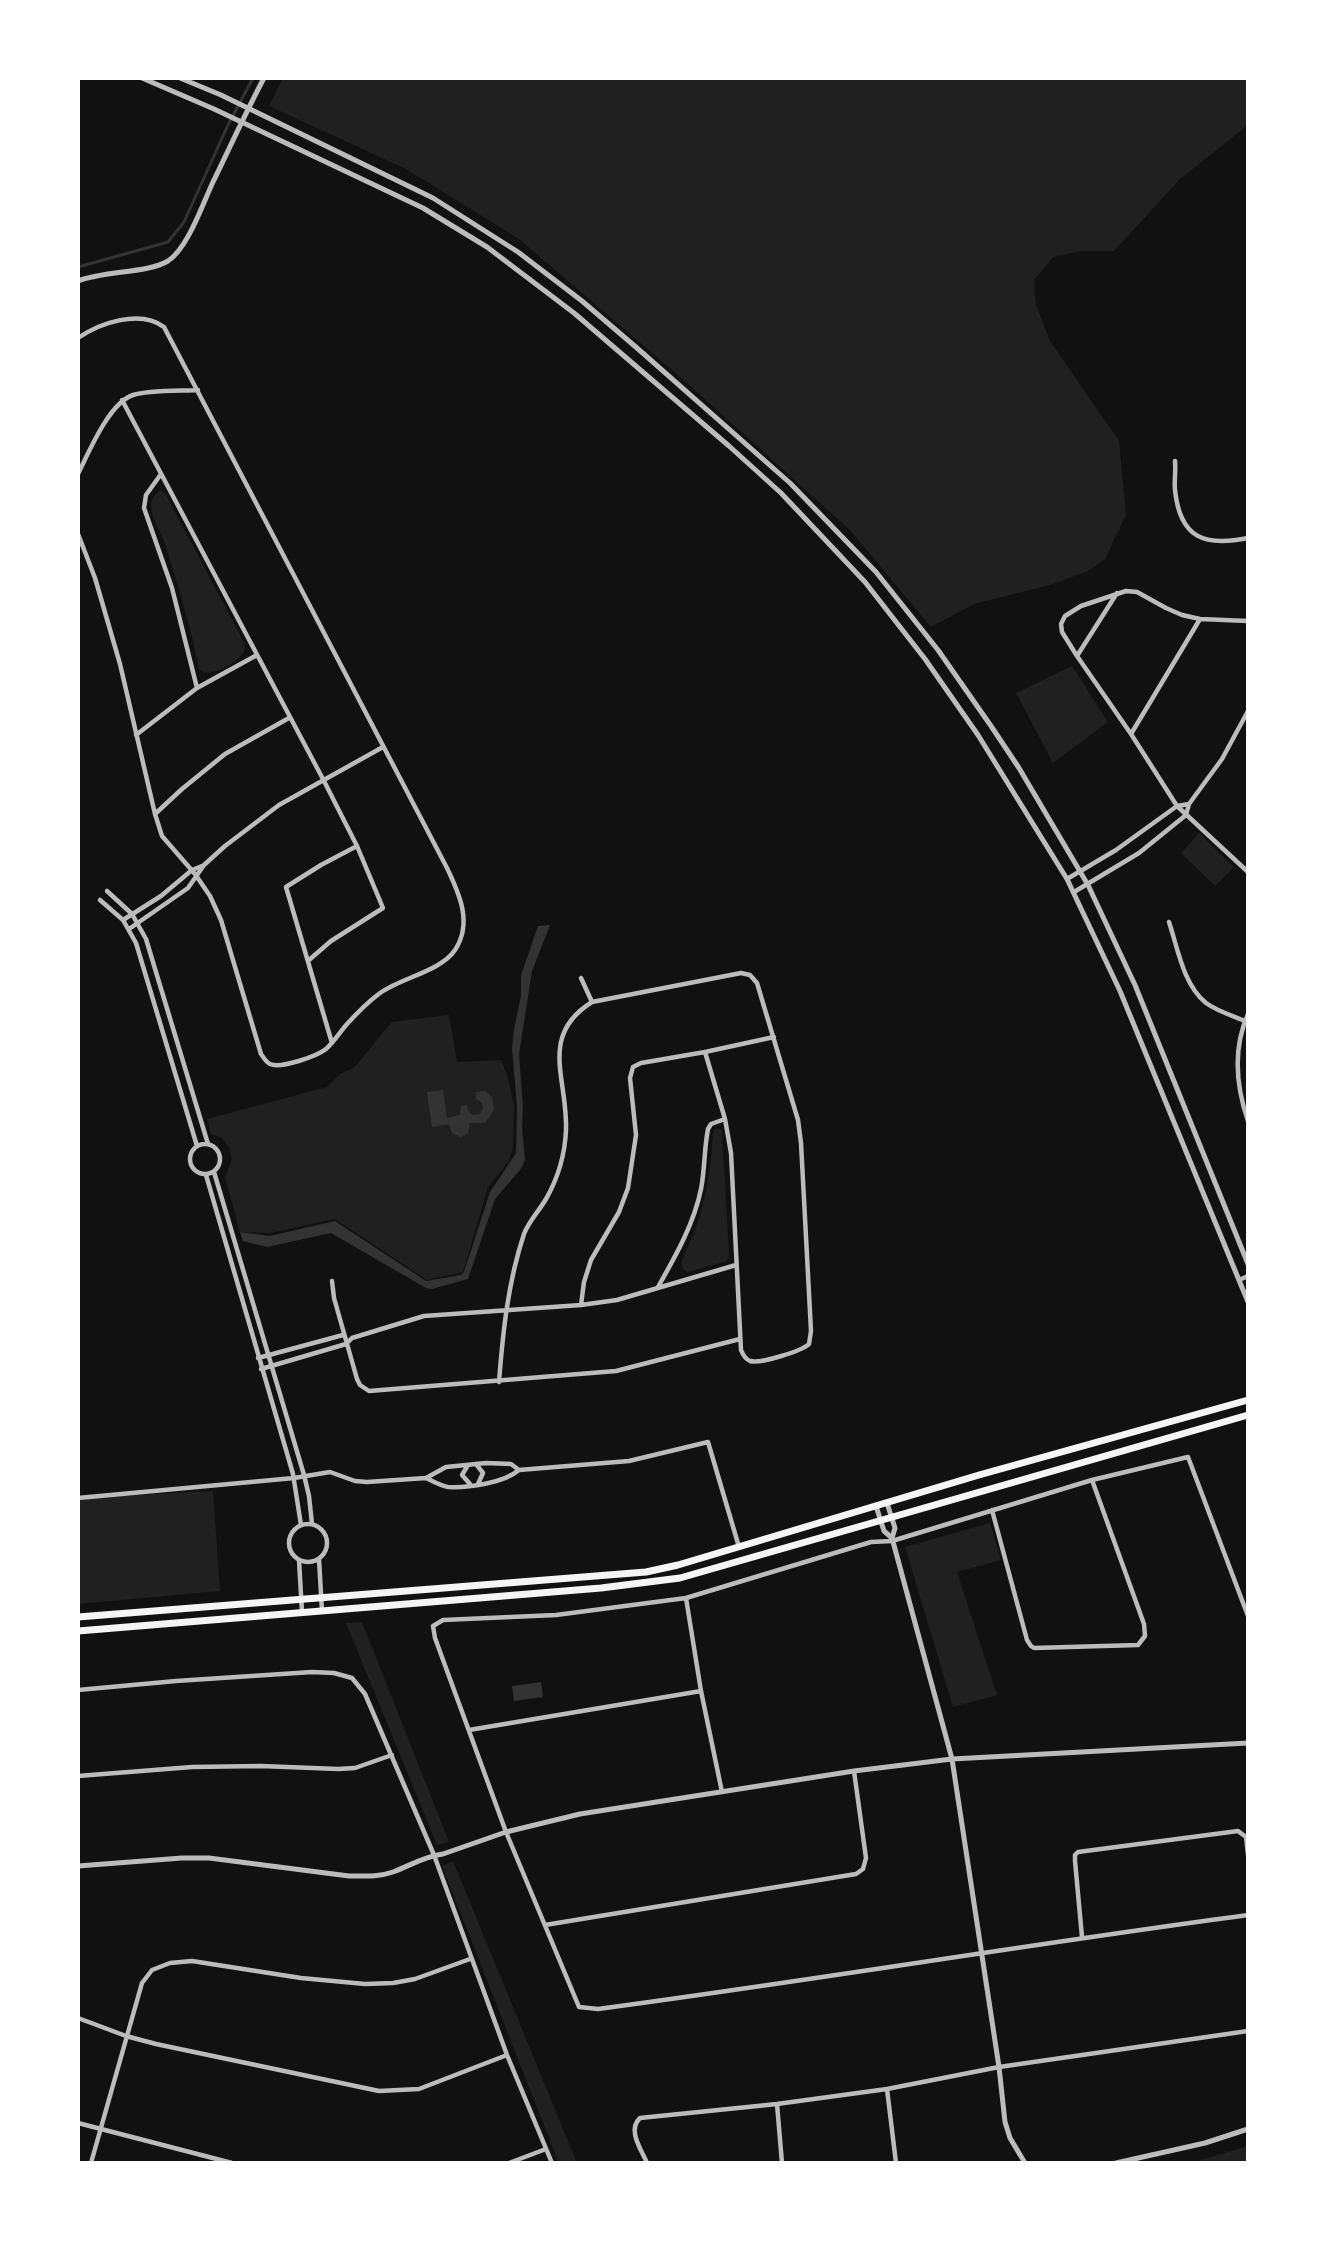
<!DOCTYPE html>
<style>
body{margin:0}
#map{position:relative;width:1326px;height:2241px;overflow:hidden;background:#111;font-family:Quicksand,sans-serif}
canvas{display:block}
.frame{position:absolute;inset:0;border:80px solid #fff;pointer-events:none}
</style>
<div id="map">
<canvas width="1326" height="2241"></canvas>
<div class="frame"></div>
</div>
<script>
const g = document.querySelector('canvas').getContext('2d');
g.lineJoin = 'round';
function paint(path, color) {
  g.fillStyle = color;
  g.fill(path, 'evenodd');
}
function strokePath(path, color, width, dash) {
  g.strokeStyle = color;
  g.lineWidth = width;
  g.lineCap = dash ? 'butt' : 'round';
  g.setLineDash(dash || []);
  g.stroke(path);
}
paint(new Path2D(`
 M283,78H1248V125L1180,179L1114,251H1081L1053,257L1034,280L1036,305L1050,341L1119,441L1126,515L1105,559L1088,571L1050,585L974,604L931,627L850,530L686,382L519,239L406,169L269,106Z
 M160,490L165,493L245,644C247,660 219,672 206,673L199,669C191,627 178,586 165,544C161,532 151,518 151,505C151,499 155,494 160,490Z
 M1072,666L1108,722L1053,763L1016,693Z
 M1199,833L1234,867L1215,886L1181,853Z
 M449,1015L457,1062L501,1060L508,1078L514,1107L513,1148L509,1161L488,1187L463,1272L427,1280L335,1219L270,1233L240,1232L225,1178L232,1159L229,1147L222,1138L211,1134L207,1119L327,1087L340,1074L354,1068L392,1022Z
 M716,1128L721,1130L722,1132L729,1256L726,1261L688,1272L684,1270L681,1263C685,1251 692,1239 696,1227C707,1197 711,1165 713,1133Z
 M213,1491L220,1591L78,1604V1498Z
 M990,1523L1001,1560L957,1572L997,1695L953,1707L905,1547Z
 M362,1622L449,1842L437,1845L346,1623Z
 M453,1861L577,2163H559L442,1866Z
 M1248,2146V2163H1191Z`), '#202020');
paint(new Path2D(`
 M550,925L532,971L519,1054L523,1107L522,1128L525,1160L520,1170L495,1199L468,1279L432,1289L426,1288L331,1233L267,1247L243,1241L240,1232L270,1236L335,1221L426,1281L461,1275L464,1272L490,1192L516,1153L517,1107L512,1048L514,1029L521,996V975L538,926Z
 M443,1090L447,1118L460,1115L461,1106L467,1105L468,1111L473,1115L480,1114L483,1109L482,1103L476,1099V1092L485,1091L492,1097L494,1110L485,1123H470L468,1133L461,1137L452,1133L449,1124L432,1127L427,1092Z
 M541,1682L543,1697L514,1701L512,1686Z`), '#333');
strokePath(new Path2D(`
 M78,267L168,242L184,222L228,125L253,78`), '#333', 3);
strokePath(new Path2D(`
 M78,338C100,323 140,309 164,327L447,868C459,893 473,923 455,950C441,971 401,978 380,993C368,1002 357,1013 347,1024C340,1032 334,1042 326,1049C317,1056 281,1069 270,1064C266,1062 264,1058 261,1054L221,920L210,896L195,874L162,836L155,814L120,664L95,578L78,534
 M122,400L324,781L357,846L383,908L331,941L309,960
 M1175,461C1176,471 1174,481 1175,490C1180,538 1204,547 1248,538
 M78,474C89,452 109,403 133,395C148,390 181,391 198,390
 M161,474L146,495L144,508L172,588L197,688
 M1248,621L1200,619L1182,615L1166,608L1137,592L1126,591L1081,606L1065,616L1061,624L1062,632L1077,656L1131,734L1177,806L1248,872
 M1077,656L1117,593
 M1131,734L1200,619
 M136,735L197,688L257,655
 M155,814L182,789L225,754L289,718
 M1067,879L1116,850L1177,806L1189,804
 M107,891L132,914L146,939L208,1144
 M1074,892L1139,853L1186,815L1189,804L1222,759L1248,711
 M100,900L123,920L136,943L197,1146
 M123,920L161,896L192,870L202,866
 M1169,922C1178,949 1183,984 1206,1003C1217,1011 1233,1016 1245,1021
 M129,929L188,888L204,865L225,846L279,805L383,747
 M581,978L592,1002
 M1248,1014C1233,1048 1236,1086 1248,1121
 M332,1043L286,887L321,865L357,846
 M190 1159a15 15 0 1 1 30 0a15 15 0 1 1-30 0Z
 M214,1172L304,1475L309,1496L312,1524
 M206,1175L293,1474L301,1525
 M1239,1280L1248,1276
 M332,1281L334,1298L357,1379L360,1385L369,1391L616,1371L740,1339
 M658,1287C675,1257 694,1224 701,1189C705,1169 704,1149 708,1129L711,1124L725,1119
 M581,1305L584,1282L591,1260L619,1212L628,1188L636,1135L630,1078L633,1067L641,1063L705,1052L774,1037
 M258,1358L343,1335
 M261,1369L346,1344L352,1338L424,1316L581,1305L617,1300L736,1265
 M499,1382C503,1331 508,1282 524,1234C529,1221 539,1211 546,1199C558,1178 565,1154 566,1130C568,1079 538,1036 592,1002L741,973L750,975L757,983L798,1120L801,1143L811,1331L809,1344C802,1351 760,1364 750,1361C745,1359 743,1355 741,1350L731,1153L725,1119L705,1052
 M476,1464L483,1473L478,1484
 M468,1465L462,1475L470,1484
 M426,1478C432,1481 441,1486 448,1487C468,1488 504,1483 519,1470L629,1461L708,1442L739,1547
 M78,1498L294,1478L330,1472L355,1481L367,1482L426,1478L446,1467L486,1463L511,1464L519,1470
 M992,1510L1027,1640L1031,1646L1034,1648L1138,1645L1145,1636L1144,1624L1092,1480
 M289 1543a19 19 0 1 1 38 0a19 19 0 1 1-38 0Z
 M319,1559L322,1611
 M299,1560L302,1612
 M686,1598L701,1691L722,1792
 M1248,1616L1188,1457L1092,1480L892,1541L871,1542L686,1598L556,1615L443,1620L433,1626L435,1638L506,1832L579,2007L598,2009C815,1980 1031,1944 1248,1915
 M78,1690L176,1681L312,1672L334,1673L352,1678L365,1694L434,1855L507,2055L552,2163
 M469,1730L701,1691
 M78,1776L192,1767L261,1766L338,1769L355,1768L392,1755
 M545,1925L856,1874L863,1869L866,1858L854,1771
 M1082,1937L1075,1861V1855L1078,1852L1238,1831L1246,1837L1248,1855
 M78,2018L126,2036L156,2044L379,2091L419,2089L507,2055
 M887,2089L896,2163
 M777,2104L782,2163
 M78,2123L232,2163
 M91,2163L142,1983L152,1970L170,1963L192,1961L301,1978L365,1984L393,1983L415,1979L470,1959
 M509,2163L546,2149
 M647,2163C641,2149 627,2130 640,2118L777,2104L887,2089L999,2067L1248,2031`), '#bcbcbc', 4.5);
strokePath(new Path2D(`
 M142,78L214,109L423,208L487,247L574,313L729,446L781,493L865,582L925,659L978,735L1067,879L1120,991L1248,1302
 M180,78L221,95L433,198L518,252L582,301L637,348L790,483L876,572L938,650L991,726L1019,768L1088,885L1135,985L1248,1264
 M78,281C103,271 148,273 168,261C188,248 203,203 213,182C230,147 246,112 264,78
 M887,1503L895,1528L892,1538
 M876,1506L884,1531L892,1538L952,1759L999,2067L1005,2122L1010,2138L1025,2163
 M78,1866L182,1858H209L349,1876C364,1876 379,1877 393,1872C409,1866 425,1856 443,1854L506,1832L580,1814L854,1771L952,1759L1248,1743
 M1116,2163L1205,2143L1248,2129`), '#bcbcbc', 5);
strokePath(new Path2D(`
 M78,1617L646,1572L678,1565L979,1475L1248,1400
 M78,1631L601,1588L680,1578L1248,1415`), '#f5f5f5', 7);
</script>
